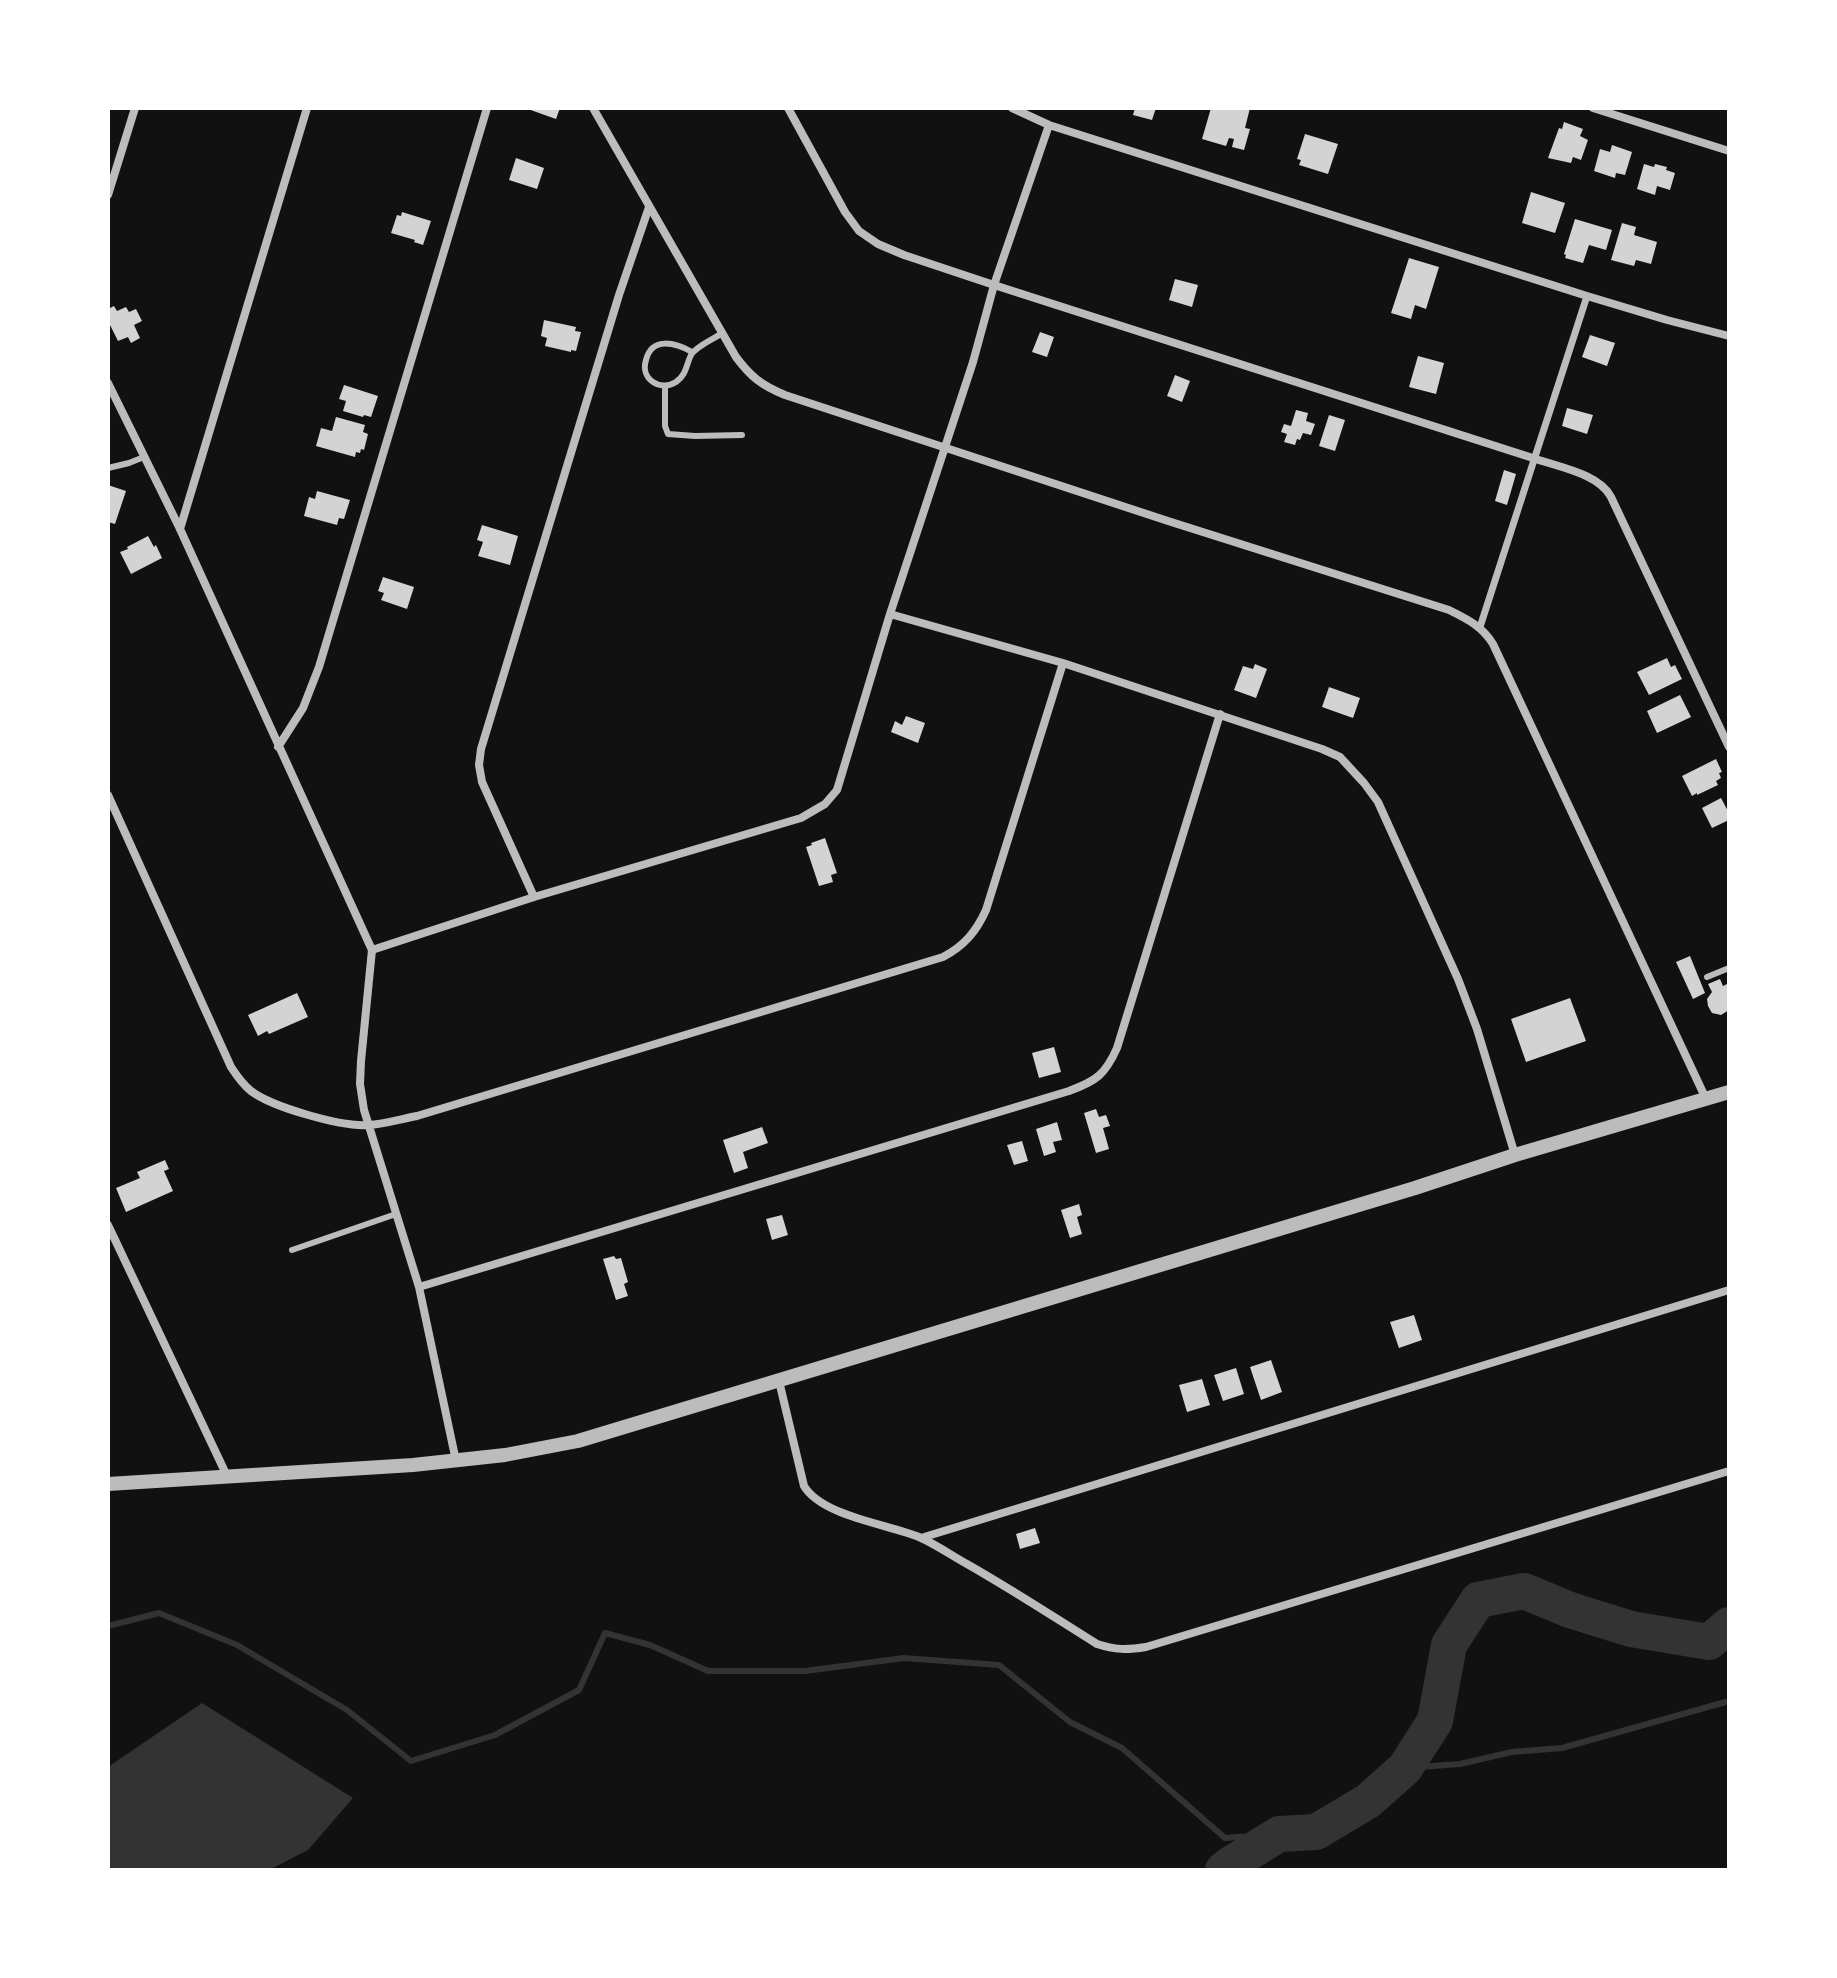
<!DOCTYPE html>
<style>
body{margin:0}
#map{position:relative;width:1837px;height:1978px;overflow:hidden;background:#111;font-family:"Crimson Pro",serif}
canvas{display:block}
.frame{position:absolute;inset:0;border:110px solid #fff;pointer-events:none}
</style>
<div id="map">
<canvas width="1837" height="1978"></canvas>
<div class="frame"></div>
</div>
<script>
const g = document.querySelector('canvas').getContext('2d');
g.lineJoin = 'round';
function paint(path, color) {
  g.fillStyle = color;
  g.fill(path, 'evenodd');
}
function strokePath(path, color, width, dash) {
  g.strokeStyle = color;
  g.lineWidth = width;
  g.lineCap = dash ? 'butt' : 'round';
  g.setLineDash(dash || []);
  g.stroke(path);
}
paint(new Path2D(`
 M202,1703L353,1798L308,1850L269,1870H108V1767Z`), '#333');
strokePath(new Path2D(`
 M108,1626L159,1613L237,1645L347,1710L411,1761L495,1735L579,1690L605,1633L650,1645L708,1671H805L904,1658L999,1665L1070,1722L1122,1748L1225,1838L1279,1834
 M1405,1768L1460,1764L1512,1752L1562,1748L1729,1701`), '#333', 6);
strokePath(new Path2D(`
 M1223,1870L1229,1865L1279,1834L1316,1832L1368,1801L1405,1768L1435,1721L1449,1645L1478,1600L1524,1591L1570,1610L1631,1629L1709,1642L1729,1625`), '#333', 36);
paint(new Path2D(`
 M525,108H560L556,119Z
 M1135,108H1156L1152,120L1133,115Z
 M1211,108H1250L1245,128L1250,129L1244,150L1232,147L1234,139L1229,138L1226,146L1202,139Z
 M1564,122L1583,129L1580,136L1588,140L1581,160L1573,157L1571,163L1548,158L1559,128L1562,129Z
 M1305,134L1338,144L1328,174L1299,165L1301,160L1297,159Z
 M1612,145L1632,152L1625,175L1616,173L1615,178L1594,171L1600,149L1610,152Z
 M516,158L544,168L537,189L509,180Z
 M1644,164L1654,167L1655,164L1667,167L1666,170L1675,173L1670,190L1657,186L1655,195L1637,189Z
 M1531,192L1565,203L1555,233L1522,223Z
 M402,212L431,221L423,245L414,242L415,240L391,233L397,215L401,216Z
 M1575,219L1612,230L1606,250L1589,245L1583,263L1565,258L1566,255L1564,254Z
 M1622,223L1636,227L1634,235L1657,242L1651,264L1636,260L1634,266L1611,260Z
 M1409,258L1439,267L1426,309L1415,305L1411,319L1391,313Z
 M1175,279L1198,285L1192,307L1169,300Z
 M114,306L117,311L126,307L129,312L136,309L142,321L134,325L140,338L131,343L128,337L118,341L108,321L110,317L108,309Z
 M544,320L576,327L575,331L581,332L576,351L571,350V352L545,346L547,338L541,336Z
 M1040,332L1054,337L1047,357L1032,352Z
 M1590,335L1615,343L1607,366L1582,357Z
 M1418,356L1444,363L1436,394L1409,387Z
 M1175,375L1190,381L1182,402L1167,396Z
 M344,385L378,396L371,417L364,415L363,417L343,411L346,401L339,399Z
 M1567,408L1593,415L1587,434L1562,426Z
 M1296,410L1308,413L1306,421L1315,424L1311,435L1303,433L1300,440L1297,439L1295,445L1284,442L1287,434L1281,432L1284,424L1291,426Z
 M1329,415L1345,420L1335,451L1319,446Z
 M336,417L365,425L363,432L368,434L364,450L361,449L360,453L356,452L355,457L316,446L321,428L332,431Z
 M1504,470L1516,474L1507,505L1495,501Z
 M108,485L126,491L115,524L108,522Z
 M317,491L350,500L344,519L339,518L337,525L304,516L309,497L315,499Z
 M482,525L518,536L510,565L478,556L483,542L477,540Z
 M148,536L154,547L156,545L162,558L131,574L120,552L128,549L127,547Z
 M383,577L414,587L407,609L381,600L384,593L378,591Z
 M1667,658L1671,667L1675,665L1682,679L1649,695L1637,672Z
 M1255,664L1267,669L1256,698L1234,690L1243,666L1253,669Z
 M1329,687L1360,698L1353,718L1322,707Z
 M1680,695L1691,717L1657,733L1647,711Z
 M906,716L925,723L918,743L891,732L895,721L902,725Z
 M1716,759L1722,772L1719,773L1721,778L1716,781L1718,785L1697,795V793L1692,796L1682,776Z
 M1721,798L1729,813V820L1712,828L1702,808Z
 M825,838L837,873L831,875L833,882L819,886L806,847L812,845L811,843Z
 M1690,956L1705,993L1693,999L1676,962Z
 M1720,979L1723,986L1729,983V1010L1721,1015L1712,1013L1708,1006L1707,999L1712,992L1708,984Z
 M297,993L308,1017L269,1034L267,1031L258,1036L248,1015Z
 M1570,998L1586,1041L1526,1062L1511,1019Z
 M1054,1047L1061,1072L1039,1078L1032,1053Z
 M1096,1109L1099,1117L1106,1115L1110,1126L1103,1128L1109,1149L1096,1153L1084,1113Z
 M1057,1122L1062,1140L1053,1142L1056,1152L1044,1156L1036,1129Z
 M762,1127L768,1143L743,1152L748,1168L734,1173L723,1140Z
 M1022,1141L1028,1161L1014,1165L1007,1145Z
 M165,1160L169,1169L164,1171L173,1191L126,1212L116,1188L140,1178L137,1172Z
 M1079,1204L1082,1215L1077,1217L1082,1234L1070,1238L1061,1210Z
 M782,1215L788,1235L772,1240L766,1219Z
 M614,1256L616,1259L621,1258L628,1282L624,1284L628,1296L616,1300L603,1259Z
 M1414,1315L1422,1340L1399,1348L1390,1322Z
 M1271,1360L1282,1392L1261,1400L1250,1367Z
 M1236,1368L1244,1394L1223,1401L1214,1375Z
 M1202,1379L1210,1405L1187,1412L1179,1385Z
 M1035,1528L1040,1543L1020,1549L1016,1534Z`), '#d3d3d3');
strokePath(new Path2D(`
 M692,352C676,343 652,336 646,360C640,379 660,392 676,382C687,374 686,365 691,355C696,346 714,339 722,333
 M665,387V426L668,434L695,436L742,435
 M108,468L129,463L144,457
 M1707,977L1729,968
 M292,1250L396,1214`), '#bcbcbc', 6);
strokePath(new Path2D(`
 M1480,627L1587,296`), '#bcbcbc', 7);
strokePath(new Path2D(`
 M593,108L736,357C751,377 761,385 785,395L1168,521L1449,610C1467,619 1482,626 1493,644L1706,1099
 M788,108L845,212L859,231L878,244L904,255L994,285L1536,459C1559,467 1599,474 1611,497L1729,747
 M1012,108L1049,125L1587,296L1667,320L1729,336
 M1593,108L1729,151
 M108,195L135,108
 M108,383L180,529L372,950L361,1061L360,1084L364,1110L419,1287L456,1461
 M180,529L307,108
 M890,614L1063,663L1322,749L1340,757L1364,783L1378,802L1458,979L1477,1029L1515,1155
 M278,747L303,708L319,667L487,108
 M108,795L231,1067C237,1076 242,1084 251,1091C272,1107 341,1127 368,1125C384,1124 401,1119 417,1116L943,957C964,946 976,932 986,910L1063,663
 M534,897L482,782L479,765L481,749L619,295L649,207
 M372,950L534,897L801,818L825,804L837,790L890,614L973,362L994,285L1049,125
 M108,1225L227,1476
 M419,1287L1069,1091C1096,1081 1105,1075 1117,1048L1220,714
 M779,1381L804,1486C822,1516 887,1524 919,1537C935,1544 951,1555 967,1564C1011,1589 1054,1617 1097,1644C1115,1650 1127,1650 1146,1647L1729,1471
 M921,1538L1729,1290`), '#bcbcbc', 8);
strokePath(new Path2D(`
 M108,1484L413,1465L505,1455L578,1441L1415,1188L1515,1155L1729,1092`), '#bcbcbc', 14);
</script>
